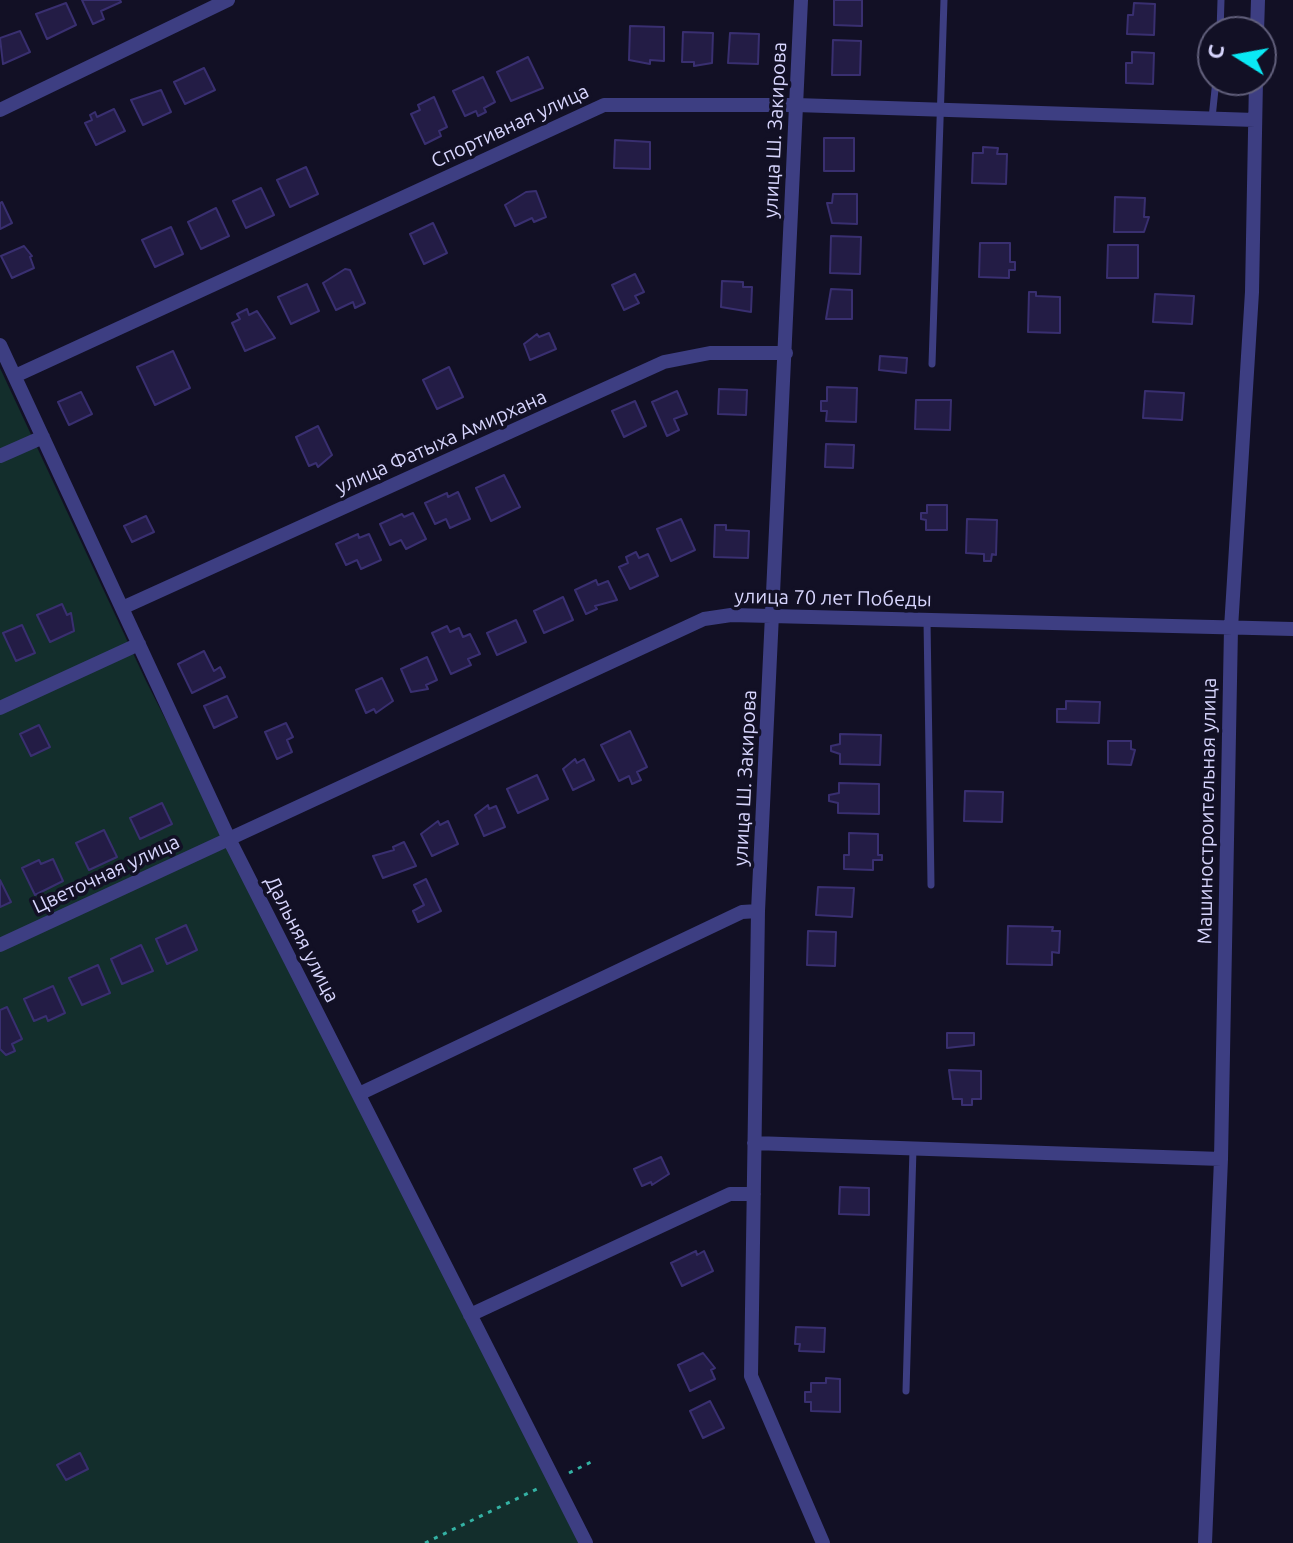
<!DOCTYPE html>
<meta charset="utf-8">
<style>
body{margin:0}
#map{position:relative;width:1293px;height:1543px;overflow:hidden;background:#121025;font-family:Ubuntu,sans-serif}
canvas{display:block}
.north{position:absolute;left:1197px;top:16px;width:80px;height:80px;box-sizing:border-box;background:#121025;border:2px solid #615f7b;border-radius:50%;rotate:281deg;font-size:22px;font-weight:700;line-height:32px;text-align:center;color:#d7d5fd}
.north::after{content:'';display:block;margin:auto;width:28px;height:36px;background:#0ae9f5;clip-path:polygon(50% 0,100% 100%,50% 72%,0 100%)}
</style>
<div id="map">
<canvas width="1293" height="1543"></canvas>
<div class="north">С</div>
</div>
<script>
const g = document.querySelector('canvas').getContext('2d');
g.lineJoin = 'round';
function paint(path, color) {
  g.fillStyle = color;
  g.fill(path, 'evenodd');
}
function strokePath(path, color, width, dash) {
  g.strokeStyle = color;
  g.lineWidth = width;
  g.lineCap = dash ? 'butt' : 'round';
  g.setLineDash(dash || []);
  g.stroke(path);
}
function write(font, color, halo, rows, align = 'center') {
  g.font = font + ' Ubuntu,sans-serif';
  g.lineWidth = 7;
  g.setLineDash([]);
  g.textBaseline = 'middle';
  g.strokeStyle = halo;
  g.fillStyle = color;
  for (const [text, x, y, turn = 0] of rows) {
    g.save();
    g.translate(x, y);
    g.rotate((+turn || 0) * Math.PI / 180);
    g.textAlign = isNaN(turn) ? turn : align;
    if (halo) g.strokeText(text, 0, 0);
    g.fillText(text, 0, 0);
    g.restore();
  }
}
paint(new Path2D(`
 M0,368L146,681L584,1543H0Z`), '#132e2c');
const building = new Path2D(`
 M82,0H120L121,2L101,11L104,19L93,24Z
 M834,0H862V26L834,25Z
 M66,3L76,25L47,39L36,14Z
 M1134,3L1155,4L1154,35L1127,34L1128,15H1133Z
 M630,26L664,27V61L650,60V64L629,60Z
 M20,31L30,52L3,64L0,38Z
 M683,32L713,33L712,63L694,66V62H682Z
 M730,33L759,34L758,64L728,63Z
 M833,40L861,41L860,75H832Z
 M1132,52L1154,53L1153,84L1126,83V63H1132Z
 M528,57L543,88L511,101L497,72Z
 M204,68L215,90L185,104L174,82Z
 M483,77L495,102L484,108L486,112L478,116L476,111L465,116L453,91Z
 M161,90L171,112L143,125L131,100Z
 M434,97L447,127L439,131L441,136L425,144L411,114L420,110L418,105Z
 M114,109L125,131L96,145L85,123L92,120L90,115L95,112L97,117Z
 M824,138H854V171H824Z
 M615,140L650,142V169L614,168Z
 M983,147L998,148L997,154H1007L1006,184L972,183L973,153H983Z
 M306,167L318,194L290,207L277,180Z
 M261,188L274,215L246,228L233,201Z
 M536,191L546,217L534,222L532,218L515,226L505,205L526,192Z
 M833,194H857V224L832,223L827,203H832Z
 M1115,197L1145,198L1144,217H1149L1144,232H1114Z
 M2,202L12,223L0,229V203Z
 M216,208L229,236L201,249L188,222Z
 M433,223L447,253L424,264L410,234Z
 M171,227L183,254L155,267L142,240Z
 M831,236L861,237L860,274L830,273Z
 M980,243H1010V262H1015V270H1009V278L979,277Z
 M1108,245H1138V278H1107Z
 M24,246L32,256L30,257L34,268L12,278L1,256Z
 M345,269L350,270L365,303L355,308L353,302L336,310L323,283Z
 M635,274L644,292L635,296L639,303L624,310L612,285Z
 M722,281L743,282V287H752L751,312L721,307Z
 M307,284L319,311L291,324L278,297Z
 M831,289L852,290V319H826Z
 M1029,292H1036V296L1060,297V333L1028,332Z
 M1155,294L1194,296L1192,324L1153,322Z
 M247,309L249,315L257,311L275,338L245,351L232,323L240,319L237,314Z
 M549,333L556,349L530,360L524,344L537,334L539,337Z
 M173,351L190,388L155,405L137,367Z
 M880,356L907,358L906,373L879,370Z
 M449,367L463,397L437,409L423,380Z
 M827,387L857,388L856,422L826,421L827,411H821V401H827Z
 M719,389L747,390L746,415L718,414Z
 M677,391L687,414L674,419L679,430L667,436L652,402Z
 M1145,391L1184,393L1182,420L1143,418Z
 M81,392L92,414L69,425L58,402Z
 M916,400H951L950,430L915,429Z
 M635,401L646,426L624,437L612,411Z
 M318,426L332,455L318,467L316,463L309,466L296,437Z
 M826,444L854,445L853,468L825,467Z
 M504,475L520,507L491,521L476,488Z
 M458,492L470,519L450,528L446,519L435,524L425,503L447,493L448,497Z
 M927,505H947V530H926V520L921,519V513H927Z
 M413,513L426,539L406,549L401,540L390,545L380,524L402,514L404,517Z
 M146,516L154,532L132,542L124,526Z
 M681,519L695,550L671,561L657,529Z
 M967,519L997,520L996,555L992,554L991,561H984V554L966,553Z
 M715,525H726V530L749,531L748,558L714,557Z
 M358,534L359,538L369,534L381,560L361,569L357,560L346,565L336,544Z
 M636,552L639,558L648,554L658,576L630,589L619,567L628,563L626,557Z
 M596,580L598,585L608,581L617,600L595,606L597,609L586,614L575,590Z
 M563,597L573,620L544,633L534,611Z
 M62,604L67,615L71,613L74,631L50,642L37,615Z
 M516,620L526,642L497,655L487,633Z
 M22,625L35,653L16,661L3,633Z
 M447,626L450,632L459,628L463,637L470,634L480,654L468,659L471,665L451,674L432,633Z
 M204,651L214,671L220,667L225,677L192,693L178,664Z
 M427,657L437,680L426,685L428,689L411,692L401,669Z
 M382,678L393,701L376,713L374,709L366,713L356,690Z
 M227,696L237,717L214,728L204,706Z
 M1066,701L1100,702L1099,723L1057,722V709H1066Z
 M286,723L293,737L287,740L292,752L277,759L265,732Z
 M39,725L50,747L31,756L20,734Z
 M630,731L647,767L637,772L641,780L632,784L629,776L619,781L601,745Z
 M840,734L881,735L880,765L840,764V754L831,751V746L840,744Z
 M1108,741H1131V749L1135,750L1131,765L1108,764Z
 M575,759L577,763L584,759L594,780L573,790L563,769Z
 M537,775L548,799L518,813L507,789Z
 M839,783L879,784V814L838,813V803L829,801V795L839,793Z
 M965,791L1003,792L1002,822L964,821Z
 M162,803L172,824L140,839L130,818Z
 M488,805L489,809L496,806L505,827L484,836L475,815Z
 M438,821L440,825L448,821L458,844L432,856L421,834Z
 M104,830L117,857L89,870L76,843Z
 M849,833L878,834V855H882V860H873V870L844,869V855H849Z
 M404,842L416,866L383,878L373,856L394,850L393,847Z
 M53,859L63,881L35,895L22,868L39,860L41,864Z
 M426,879L441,911L418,922L413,911L424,905L414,885Z
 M0,880L11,902L0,907Z
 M818,887L854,888L852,917L816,915Z
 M186,925L197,950L167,964L156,939Z
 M1008,926L1053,927L1052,931H1060L1059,953L1052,952V965L1007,964Z
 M808,931L836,932L835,966L807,965Z
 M141,945L153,971L122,984L111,959Z
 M98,965L110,993L82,1005L69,978Z
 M53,986L65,1013L48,1021L46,1016L34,1021L24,999Z
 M7,1007L22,1039L12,1044L15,1051L6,1055L0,1049V1010Z
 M947,1033H974V1045L947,1048Z
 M949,1070L981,1071V1099H972V1105H962V1099H953Z
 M661,1157L669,1174L652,1185L651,1182L642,1186L634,1169Z
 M840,1187L869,1188V1215L839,1214Z
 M696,1251L697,1255L704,1251L713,1271L682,1286L671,1263Z
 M796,1327L825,1328L824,1352L799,1351L800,1344H795Z
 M703,1353L715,1368L711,1370L715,1379L690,1391L678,1365Z
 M826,1378L840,1379V1412L811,1411V1402H805V1392H811V1383H826Z
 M710,1401L724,1428L703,1438L690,1411Z
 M80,1453L88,1469L66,1480L57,1465Z`);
paint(building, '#231c45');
strokePath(building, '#392f70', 2);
strokePath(new Path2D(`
 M569,1473L593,1461
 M425,1543L541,1487`), '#34b2a4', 3, [4, 6]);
strokePath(new Path2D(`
 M1220,32L1221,0
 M1212,118L1216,80
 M932,364L944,0
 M927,620L931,885
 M906,1391L913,1149`), '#3d3e82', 7);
strokePath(new Path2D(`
 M801,0L758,911L751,1376L823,1543
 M1257,32L1258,0
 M0,110L228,0
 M0,345L229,839L586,1543
 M15,376L604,105H796L1255,120
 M0,456L43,437
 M122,608L664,362L710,353H786
 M0,708L139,644
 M0,945L704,619L731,615L1293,629
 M359,1094L742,912L758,911
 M754,1143L1221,1159
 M470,1315L730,1194H754
 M1205,1543L1221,1159L1231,628L1252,292L1256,80`), '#3d3e82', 14);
write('20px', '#d7d5fd', '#121025', [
 ["Спортивная улица",510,126,-25],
 ["улица Ш. Закирова",775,130,-87],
 ["улица Фатыха Амирхана",441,442,-24],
 ["улица 70 лет Победы",833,598,1],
 ["улица Ш. Закирова",745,778,-87],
 ["Машиностроительная улица",1207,811,-89],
 ["Цветочная улица",106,874,-25],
 ["Дальняя улица",302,939,63]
]);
</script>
